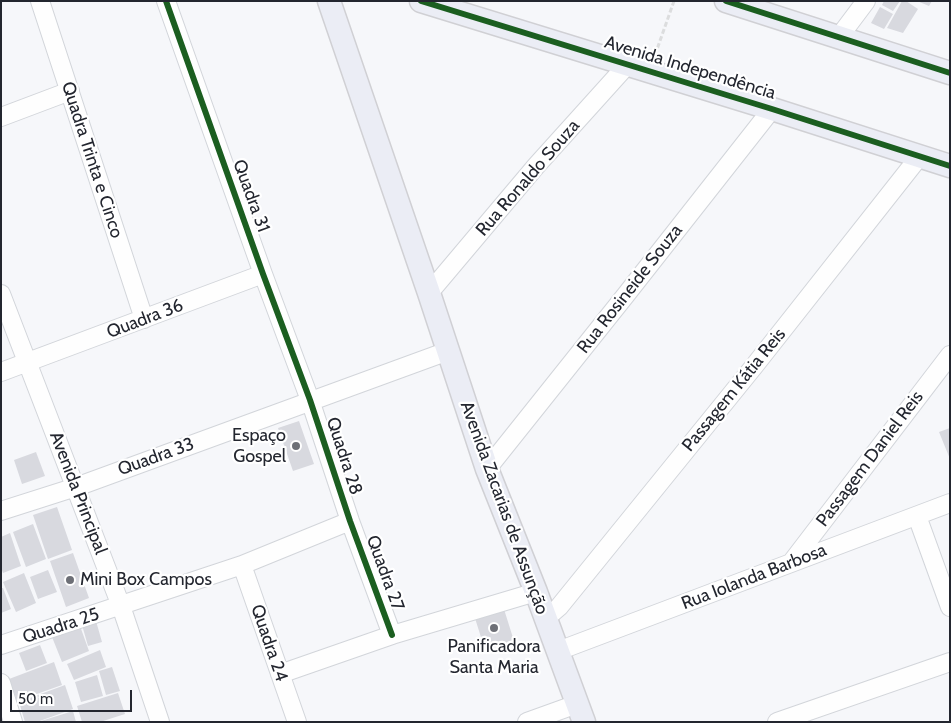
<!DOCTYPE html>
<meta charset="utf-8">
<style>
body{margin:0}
#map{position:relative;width:951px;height:723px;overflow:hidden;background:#f6f7fa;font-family:Cabin,sans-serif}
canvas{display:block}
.frame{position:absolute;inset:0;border:2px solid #23262f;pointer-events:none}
.scale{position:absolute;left:10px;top:690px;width:122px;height:22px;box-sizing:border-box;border:2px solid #23262f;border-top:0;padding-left:6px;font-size:15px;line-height:18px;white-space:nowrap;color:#23262f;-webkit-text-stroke:4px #fff;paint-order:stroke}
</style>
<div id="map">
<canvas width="951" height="723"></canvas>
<div class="frame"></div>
<div class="scale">50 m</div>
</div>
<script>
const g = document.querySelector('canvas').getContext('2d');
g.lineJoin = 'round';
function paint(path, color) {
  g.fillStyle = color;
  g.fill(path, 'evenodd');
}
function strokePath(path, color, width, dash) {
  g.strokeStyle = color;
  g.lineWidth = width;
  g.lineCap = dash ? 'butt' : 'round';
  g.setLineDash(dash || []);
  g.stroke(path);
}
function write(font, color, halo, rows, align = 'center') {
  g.font = font + ' Cabin,sans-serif';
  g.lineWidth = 4.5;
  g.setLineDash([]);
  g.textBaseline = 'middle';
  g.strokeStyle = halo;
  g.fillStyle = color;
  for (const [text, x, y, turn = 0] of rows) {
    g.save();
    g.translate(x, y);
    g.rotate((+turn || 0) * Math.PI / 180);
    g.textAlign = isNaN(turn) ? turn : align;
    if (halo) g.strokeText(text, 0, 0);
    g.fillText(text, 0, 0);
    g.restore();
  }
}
paint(new Path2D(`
 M884,1H900L893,11L882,5Z
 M902,1H906L918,9L903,33L887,28Z
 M917,1H932L929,6Z
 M880,7L893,14L884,29L871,23Z
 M299,421L314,464L293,471L278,428Z
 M950,428V459L939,432Z
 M36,452L45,476L22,484L14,460Z
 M57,507L72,550L48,559L33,515Z
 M33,524L46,559L26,567L13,532Z
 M10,533L21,566L3,573L1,568V537Z
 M73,553L89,598L66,607L50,561Z
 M48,570L57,592L38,599L30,577Z
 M24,573L36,603L16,612L3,582Z
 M1,588H3L11,609L1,613Z
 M503,606L514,641L485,650L474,615Z
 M96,621L102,642L88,646L82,625Z
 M80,626L89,651L62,662L52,637Z
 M40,645L47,663L26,671L19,653Z
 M100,650L106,667L74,680L67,664Z
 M54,662L62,685L17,701L9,679Z
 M112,667L120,691L106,695L99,671Z
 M97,675L103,696L81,702L75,682Z
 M65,685L73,709L37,722H25L19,702Z
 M118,693L125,714L100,722H82L77,706Z
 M73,711L76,722H41V721Z`), '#d8d9df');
const minor = new Path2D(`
 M40,1L144,319
 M166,1L263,274L310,400L350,521L392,635
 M839,37L866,1
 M1,117L70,91
 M429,293L536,166L628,64
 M1,294L121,606L160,722
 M1,372L263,274
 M487,469L625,296L772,109
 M1,511L76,487L448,351
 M917,516L950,607
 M791,563L950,355
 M242,565L297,722
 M545,619L559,607L755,365L919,157
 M1,645L242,565L350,521
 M558,651L950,503
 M280,674L392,635L536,592
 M1,683L13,722
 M527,722L577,704
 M777,722L950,662`);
const major = new Path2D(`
 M329,1L429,293L487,469L536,592L584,722
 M421,1L772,109L950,166
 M726,1L950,73`);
strokePath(minor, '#d2d5da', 20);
strokePath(major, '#d0d0d4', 25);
strokePath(new Path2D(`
 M655,55L674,1`), '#dcddde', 3, [5, 2.5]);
strokePath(minor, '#fefefe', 18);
strokePath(major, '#ebedf5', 22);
strokePath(new Path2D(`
 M166,1L263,274L310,400L350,521L392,635
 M421,1L772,109L950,166
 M726,1L950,73`), '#1b5e20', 6);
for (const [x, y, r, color] of [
 [296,446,5,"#6d6f76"],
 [70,580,5,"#6d6f76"],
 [494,628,5,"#6d6f76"]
]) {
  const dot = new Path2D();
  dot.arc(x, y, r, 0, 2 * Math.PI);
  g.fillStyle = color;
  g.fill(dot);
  strokePath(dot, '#fff', 2);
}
write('18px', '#23262f', '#fff', [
 ["Avenida Independência",690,68,17],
 ["Quadra Trinta e Cinco",92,160,72],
 ["Rua Ronaldo Souza",528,178,-49],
 ["Quadra 31",251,196,70],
 ["Rua Rosineide Souza",630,289,-52],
 ["Quadra 36",145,319,-21],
 ["Passagem Kátia Reis",734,390,-51],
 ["Quadra 28",344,456,72],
 ["Quadra 33",156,457,-20],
 ["Passagem Daniel Reis",870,459,-53],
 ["Avenida Principal",78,493,69],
 ["Avenida Zacarias de Assunção",504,508,70],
 ["Quadra 27",385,573,70],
 ["Rua Iolanda Barbosa",754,577,-21],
 ["Quadra 25",61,626,-18],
 ["Quadra 24",269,643,71]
]);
write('18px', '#23262f', '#fff', [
 ["Espaço",286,436],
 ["Gospel",286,457],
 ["Mini Box Campos",80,580,"left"],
 ["Panificadora",494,647,"center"],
 ["Santa Maria",494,668,"center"]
], 'right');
</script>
